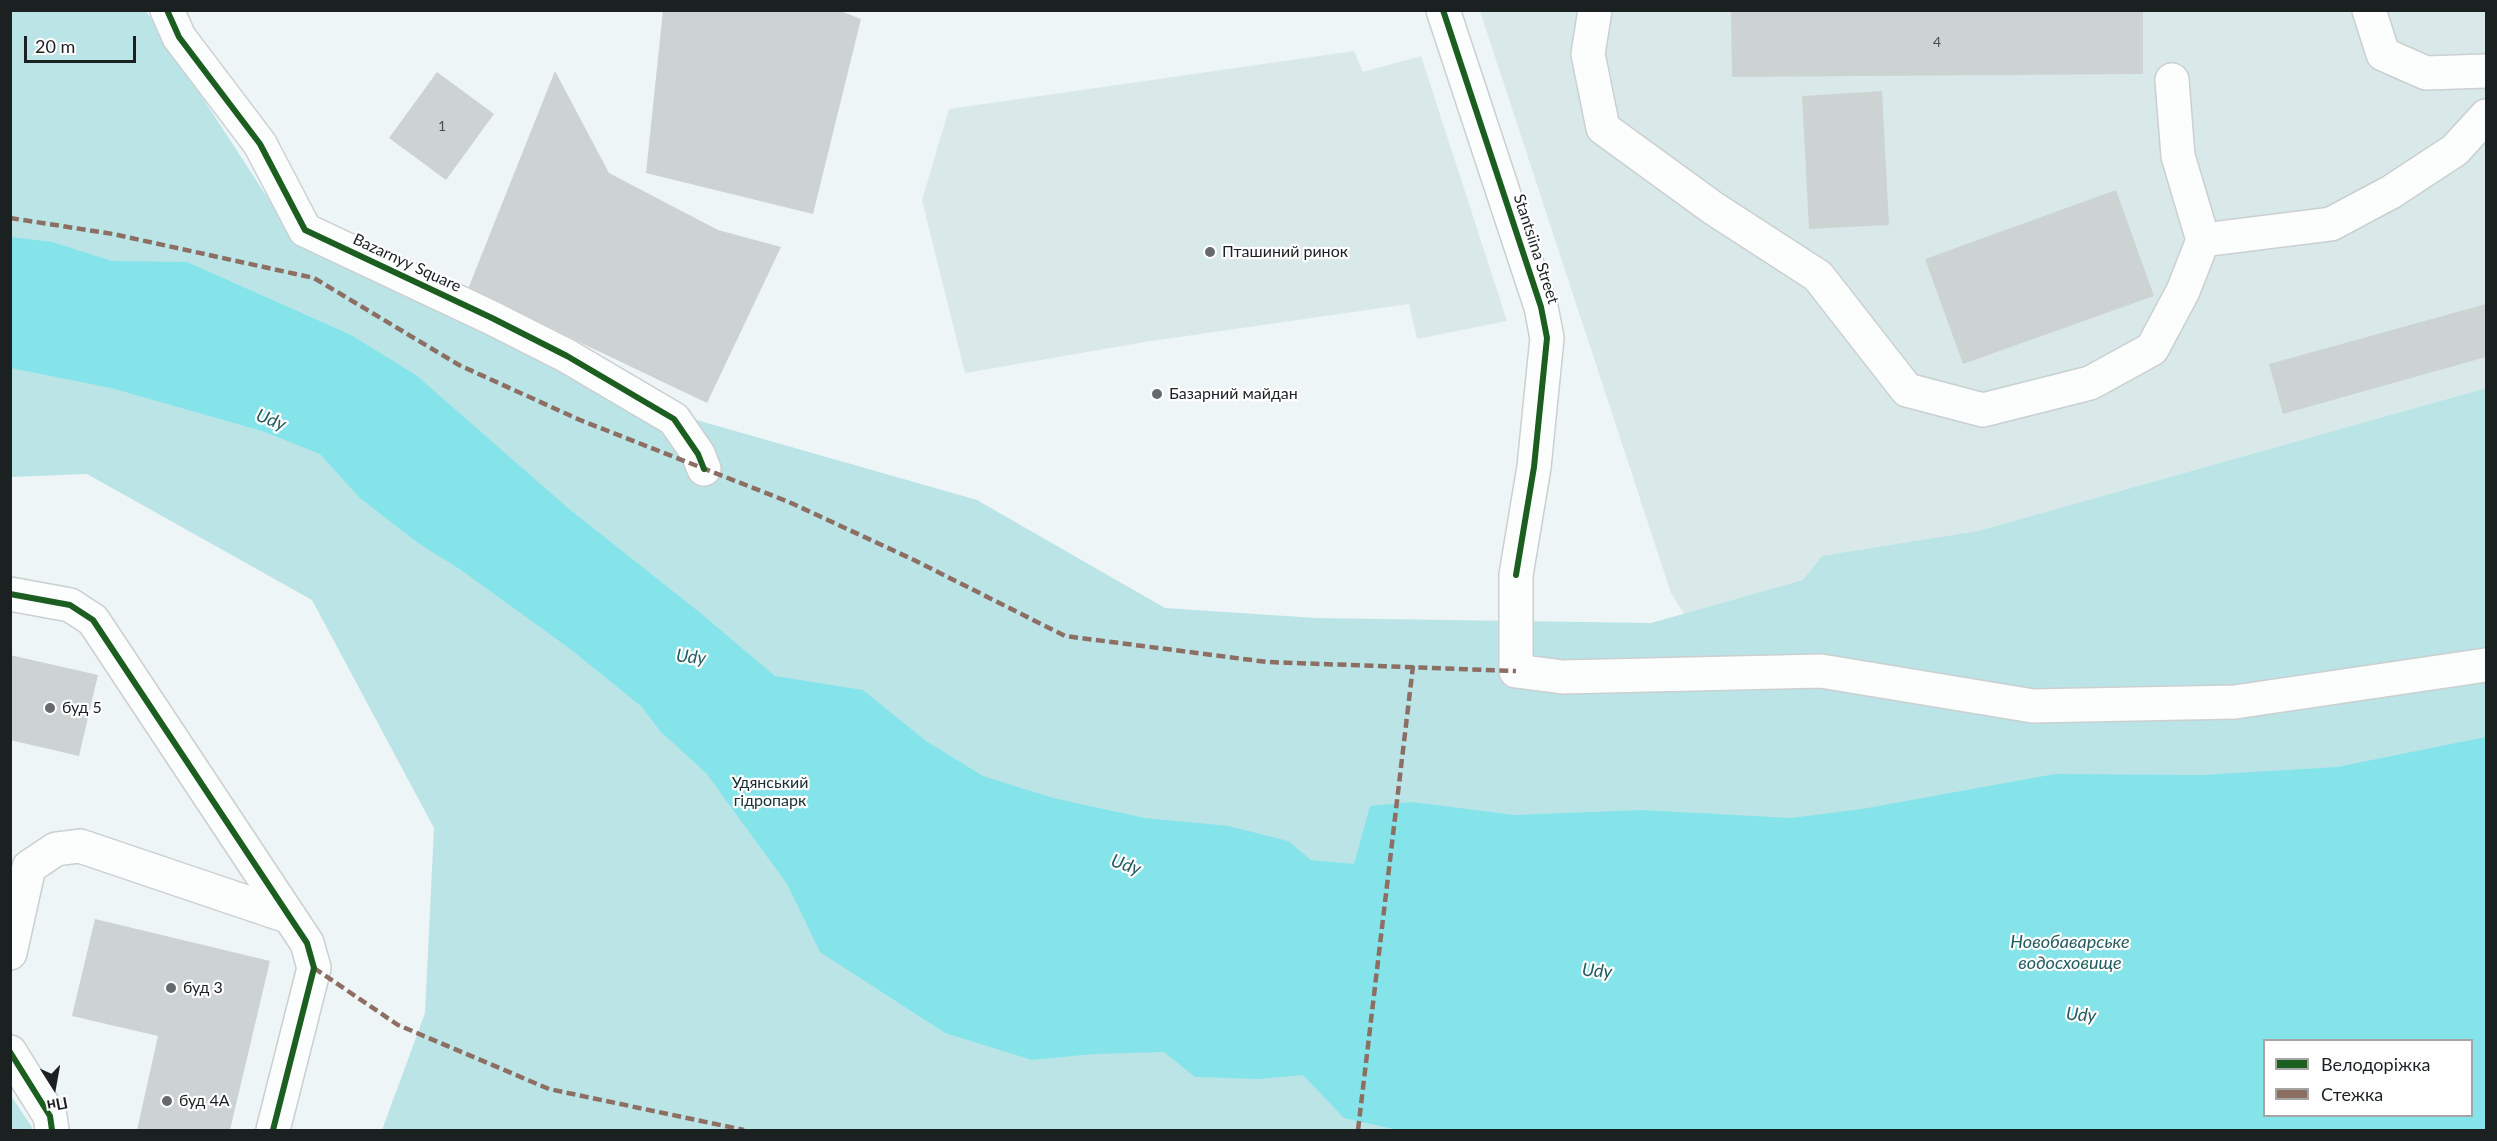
<!DOCTYPE html>
<meta charset="utf-8">
<style>
body{margin:0}
#map{position:relative;width:2497px;height:1141px;overflow:hidden;background:#eef5f6;font-family:Lato,sans-serif}
canvas{display:block}
.frame{position:absolute;inset:0;border:12px solid #1b2021;pointer-events:none}
.legend{position:absolute;left:2263px;top:1039px;width:210px;height:78px;box-sizing:border-box;background:#fff;border:2px solid #a4a6a6;margin:0;padding:8px 10px;list-style:none;font-size:18px;color:#1b2021}
.legend li{display:flex;align-items:center;gap:12px;height:30px}
.legend b{width:30px;border:2px solid #a4a6a6}
.north{position:absolute;left:24px;top:1057px;width:60px;height:60px;-webkit-text-stroke:4px #fff;paint-order:stroke;rotate:169deg;font-size:16px;font-weight:700;line-height:24px;text-align:center;color:#1b2021}
.north::after{content:'';display:block;margin:auto;width:21px;height:27px;background:#1b2021;clip-path:polygon(50% 0,100% 100%,50% 72%,0 100%)}
.scale{position:absolute;left:24px;top:36px;width:112px;height:27px;box-sizing:border-box;border:3px solid #1b2021;border-top:0;padding-left:8px;font-size:18px;line-height:21px;white-space:nowrap;color:#1b2021;-webkit-text-stroke:4px #fff;paint-order:stroke}
</style>
<div id="map">
<canvas width="2497" height="1141"></canvas>
<div class="frame"></div>
<ul class="legend">
<li><b style="height:8px;background:#1b5e20"></b>Велодоріжка</li>
<li><b style="height:8px;background:#8d6e63"></b>Стежка</li>
</ul>
<div class="north">Пн</div>
<div class="scale">20 m</div>
</div>
<script>
const g = document.querySelector('canvas').getContext('2d');
g.lineJoin = 'round';
function paint(path, color) {
  g.fillStyle = color;
  g.fill(path, 'evenodd');
}
function strokePath(path, color, width, dash) {
  g.strokeStyle = color;
  g.lineWidth = width;
  g.lineCap = dash ? 'butt' : 'round';
  g.setLineDash(dash || []);
  g.stroke(path);
}
function write(font, color, halo, rows, align = 'center') {
  g.font = font + ' Lato,sans-serif';
  g.lineWidth = 4.5;
  g.setLineDash([]);
  g.textBaseline = 'middle';
  g.strokeStyle = halo;
  g.fillStyle = color;
  for (const [text, x, y, turn = 0] of rows) {
    g.save();
    g.translate(x, y);
    g.rotate((+turn || 0) * Math.PI / 180);
    g.textAlign = isNaN(turn) ? turn : align;
    if (halo) g.strokeText(text, 0, 0);
    g.fillText(text, 0, 0);
    g.restore();
  }
}
paint(new Path2D(`
 M1480,11H2486V388L1684,614L1671,593Z
 M1354,51L1363,72L1421,56L1507,321L1417,339L1409,304L1145,342L965,373L922,200L949,109Z`), '#d9e9ea');
paint(new Path2D(`
 M10,11H146L299,246L693,419L977,500L1165,608L1316,618L1651,623L1803,580L1822,556L1978,531L2486,388V1130H382L425,1013L434,828L312,600L87,474L11,477ZM2264,1040H2472V1116H2264Z
 M11,1096L32,1127L31,1130H11Z`), '#bbe4e7');
paint(new Path2D(`
 M11,237L52,242L112,261L187,262L351,335L416,375L569,509L698,611L775,676L863,690L926,741L983,776L1053,798L1145,818L1229,826L1288,841L1311,860L1354,864L1370,806L1412,802L1514,815L1642,810L1791,818L1862,809L2055,774L2203,775L2337,767L2486,737V1130H1398L1344,1118L1303,1075L1259,1079L1195,1077L1164,1052L1094,1054L1032,1060L945,1033L820,952L787,884L744,825L706,773L660,731L642,707L569,648L461,570L418,543L360,498L320,454L262,431L111,388L11,368ZM2264,1040H2472V1116H2264Z`), '#85e4ea');
paint(new Path2D(`
 M663,10H838L861,19L813,214L646,173Z
 M1731,10H2143V74L1732,77Z
 M555,71L609,173L718,230L781,247L707,403L468,289Z
 M437,72L494,114L446,180L389,138Z
 M1882,91L1889,225L1809,229L1802,96Z
 M2116,190L2154,296L1963,364L1925,259Z
 M2486,304V357L2283,414L2269,364Z
 M10,655L98,675L79,756L10,740Z
 M95,919L270,961L230,1130H137L158,1036L72,1016Z`), '#cdd3d3');
const minor = new Path2D(`
 M167,10L179,37L260,144L305,230L492,318L567,356L674,419L698,454L704,469
 M1443,10L1541,307L1547,338L1534,467L1516,575V671L1563,677L1821,671L2033,706L2235,702L2486,665
 M1595,10L1588,54L1603,128L1713,208L1818,276L1907,390L1983,410L2090,383L2152,349L2183,291L2203,240L2331,224L2391,192L2455,150L2486,116
 M2369,10L2383,54L2426,73L2486,71
 M2172,80L2178,156L2203,240
 M10,594L70,605L93,620L307,943L314,968L273,1130
 M10,953L29,867L56,849L80,846L290,917
 M10,1052L50,1116L52,1130`);
strokePath(minor, '#cacfd0', 36);
strokePath(minor, '#fcfefe', 33);
strokePath(new Path2D(`
 M10,218L113,234L314,278L459,365L580,420L789,502L914,560L1065,636L1267,662L1516,671
 M314,968L398,1025L549,1089L744,1130
 M1358,1130L1413,666`), '#8d6e63', 4.5, [9, 4.5]);
strokePath(new Path2D(`
 M167,10L179,37L260,144L305,230L492,318L567,356L674,419L698,454L704,469
 M1443,10L1541,307L1547,338L1534,467L1516,575
 M10,594L70,605L93,620L307,943L314,968L273,1130
 M10,1052L50,1116L52,1130`), '#1b5e20', 6);
for (const [x, y, r, color] of [
 [1210,252,6,"#656b6c"],
 [1157,394,6,"#656b6c"],
 [50,708,6,"#656b6c"],
 [171,988,6,"#656b6c"],
 [167,1101,6,"#656b6c"]
]) {
  const dot = new Path2D();
  dot.arc(x, y, r, 0, 2 * Math.PI);
  g.fillStyle = color;
  g.fill(dot);
  strokePath(dot, '#fff', 2);
}
write('14px', '#484d4e', null, [
 ["4",1937,42],
 ["1",442,126]
]);
write('16px', '#1b2021', '#fff', [
 ["Stantsiina Street",1536,249,72],
 ["Bazarnyy Square",407,263,25]
]);
write('16px', '#1b2021', '#fff', [
 ["Пташиний ринок",1222,252],
 ["Базарний майдан",1169,394],
 ["буд 5",62,708],
 ["буд 3",183,988],
 ["буд 4А",179,1101]
], 'left');
write('16px', '#172e30', '#fff', [
 ["Удянський",770,783],
 ["гідропарк",770,801]
]);
write('italic 18px', '#235b5e', '#fff', [
 ["Udy",271,420,21],
 ["Udy",691,657,6],
 ["Udy",1126,865,19],
 ["Новобаварське",2070,942],
 ["водосховище",2070,963],
 ["Udy",1597,971,5],
 ["Udy",2081,1015,5]
]);
</script>
